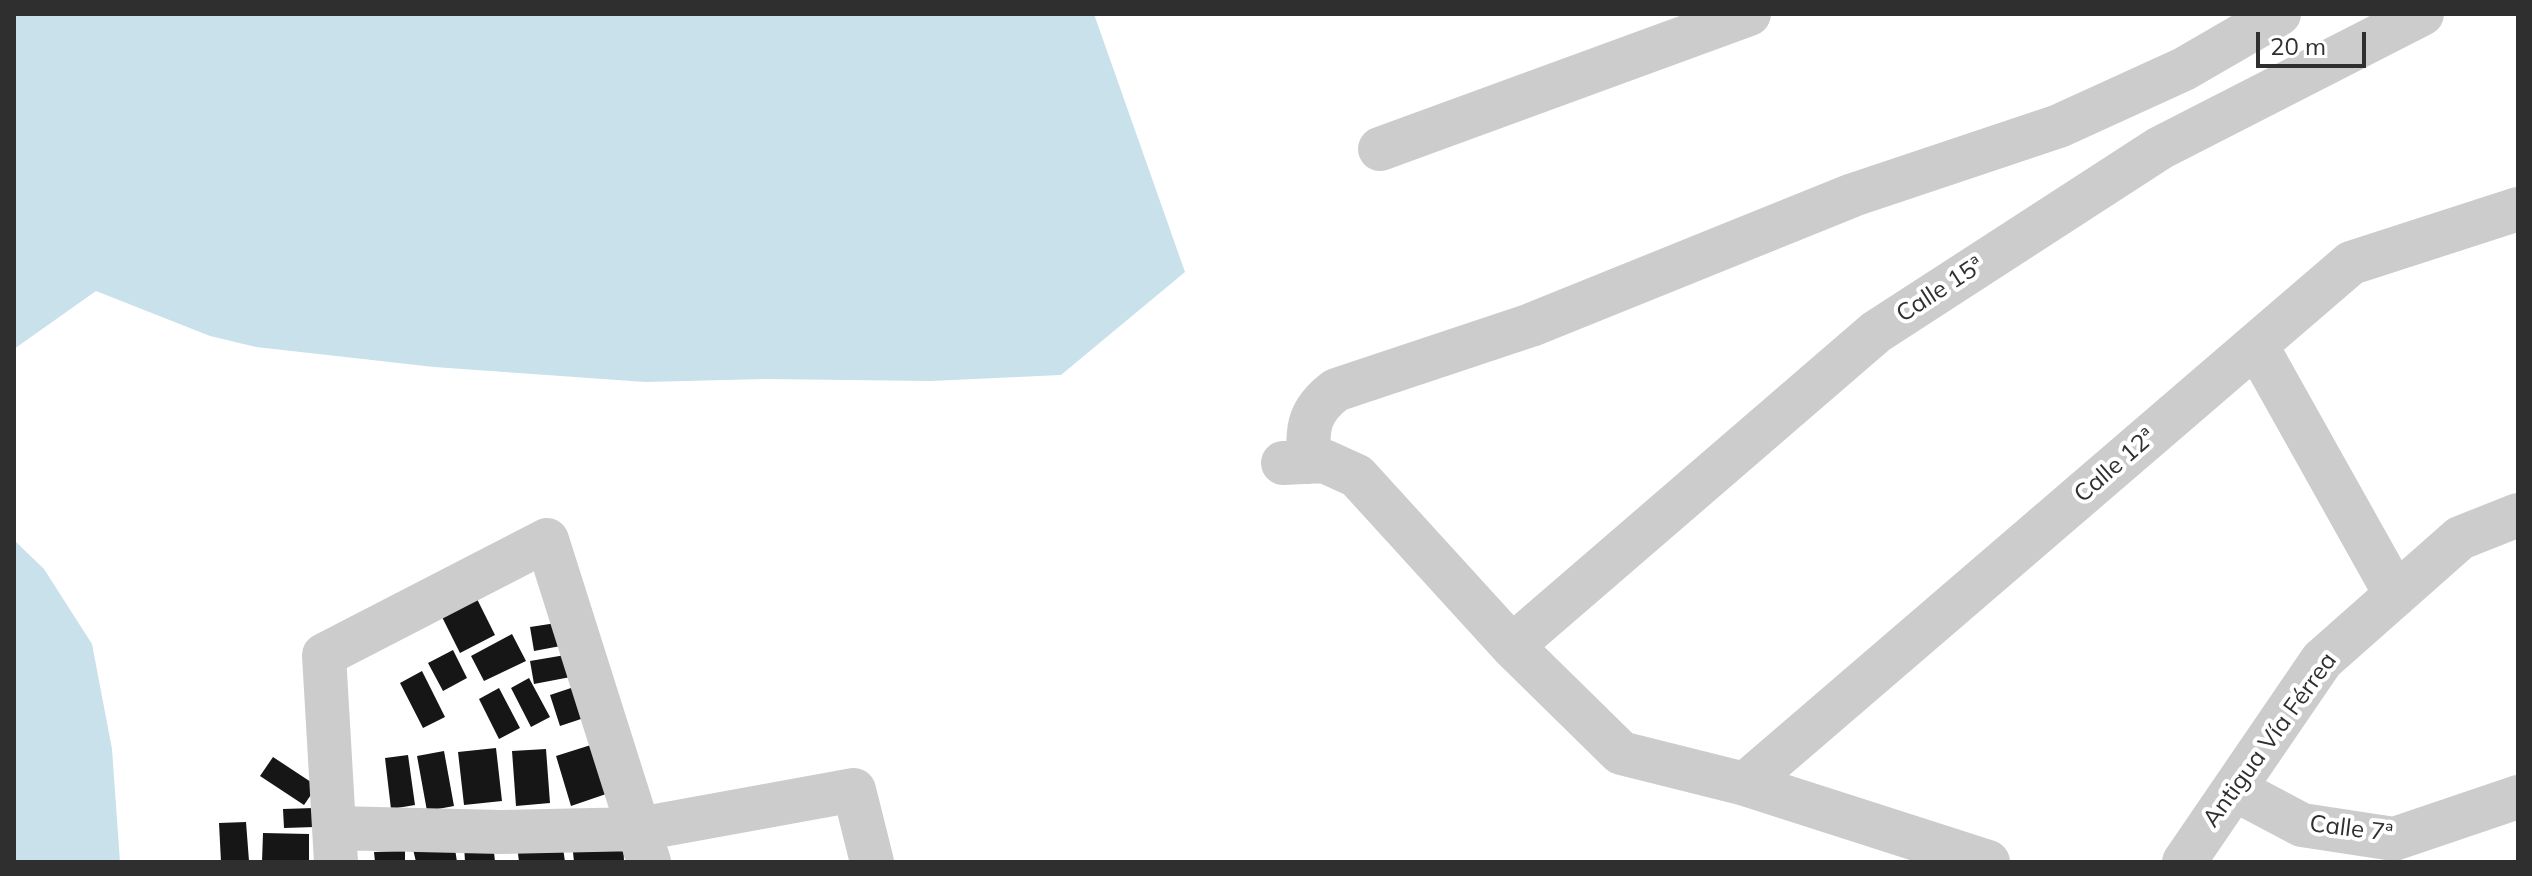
<!DOCTYPE html>
<meta charset="utf-8">
<style>
body{margin:0}
#map{position:relative;width:2532px;height:876px;overflow:hidden;background:#fff;font-family:Mulish,sans-serif}
canvas{display:block}
.frame{position:absolute;inset:0;border:16px solid #2f2f2f;pointer-events:none}
.scale{position:absolute;left:2256px;top:32px;width:110px;height:36px;box-sizing:border-box;border:4px solid #2f2f2f;border-top:0;padding-left:10px;font-size:24px;line-height:28px;white-space:nowrap;color:#2f2f2f;-webkit-text-stroke:6px #fff;paint-order:stroke}
</style>
<div id="map">
<canvas width="2532" height="876"></canvas>
<div class="frame"></div>
<div class="scale">20 m</div>
</div>
<script>
const g = document.querySelector('canvas').getContext('2d');
g.lineJoin = 'round';
function paint(path, color) {
  g.fillStyle = color;
  g.fill(path, 'evenodd');
}
function strokePath(path, color, width, dash) {
  g.strokeStyle = color;
  g.lineWidth = width;
  g.lineCap = dash ? 'butt' : 'round';
  g.setLineDash(dash || []);
  g.stroke(path);
}
function write(font, color, halo, rows, align = 'center') {
  g.font = font + ' Mulish,sans-serif';
  g.lineWidth = 8;
  g.setLineDash([]);
  g.textBaseline = 'middle';
  g.strokeStyle = halo;
  g.fillStyle = color;
  for (const [text, x, y, turn = 0] of rows) {
    g.save();
    g.translate(x, y);
    g.rotate((+turn || 0) * Math.PI / 180);
    g.textAlign = isNaN(turn) ? turn : align;
    if (halo) g.strokeText(text, 0, 0);
    g.fillText(text, 0, 0);
    g.restore();
  }
}
paint(new Path2D(`
 M14,14H1094L1185,272L1061,375L931,381L765,379L645,382L434,367L256,347L210,336L96,291L14,349Z
 M14,540L44,569L92,644L112,749L120,862H14Z`), '#c9e1eb');
paint(new Path2D(`
 M477,599L495,635L460,653L442,617Z
 M563,622L566,645L534,651L530,627Z
 M512,634L526,661L484,681L471,656Z
 M453,650L467,678L443,691L428,663Z
 M577,653L581,675L534,684L530,661Z
 M422,671L445,717L423,728L400,683Z
 M529,678L550,717L531,727L511,688Z
 M580,685L590,716L560,726L550,695Z
 M499,688L520,728L499,739L479,699Z
 M594,744L609,793L571,806L556,756Z
 M496,748L502,801L464,805L458,752Z
 M546,749L550,803L516,806L512,751Z
 M444,751L454,806L427,811L417,756Z
 M408,755L415,805L391,809L385,758Z
 M273,757L317,786L304,805L260,776Z
 M314,808L315,827L284,828L283,809Z
 M246,822L249,861L221,862L219,823Z
 M263,833L309,834V862H262Z
 M623,838L624,862H574L572,842Z
 M562,840L565,862H519L517,845Z
 M454,842L457,862H416L413,849Z
 M493,842L495,862H465L464,844Z
 M405,851V862H375L374,852Z`), '#161616');
strokePath(new Path2D(`
 M1380,149L1749,14
 M2256,345L2396,595
 M1309,462C1307,428 1308,411 1336,390L1531,325L1853,195L2059,126L2184,69L2279,14
 M1283,463L1324,461L1357,476L1512,646L1621,753L1745,784L1988,862
 M1512,646L1876,332L2160,148L2422,14
 M1745,784L2351,263L2518,209
 M2234,789L2302,825L2394,839L2518,797
 M335,828L501,832L640,829L854,790L872,862
 M336,862L324,655L547,540L649,862
 M2184,862L2322,660L2460,538L2518,515`), '#ccc', 44);
write('24px', '#2f2f2f', '#fff', [
 ["Calle 15ª",1940,290,-33],
 ["Calle 12ª",2115,466,-41],
 ["Antigua Vía Férrea",2270,740,-54],
 ["Calle 7ª",2351,829,7]
]);
</script>
